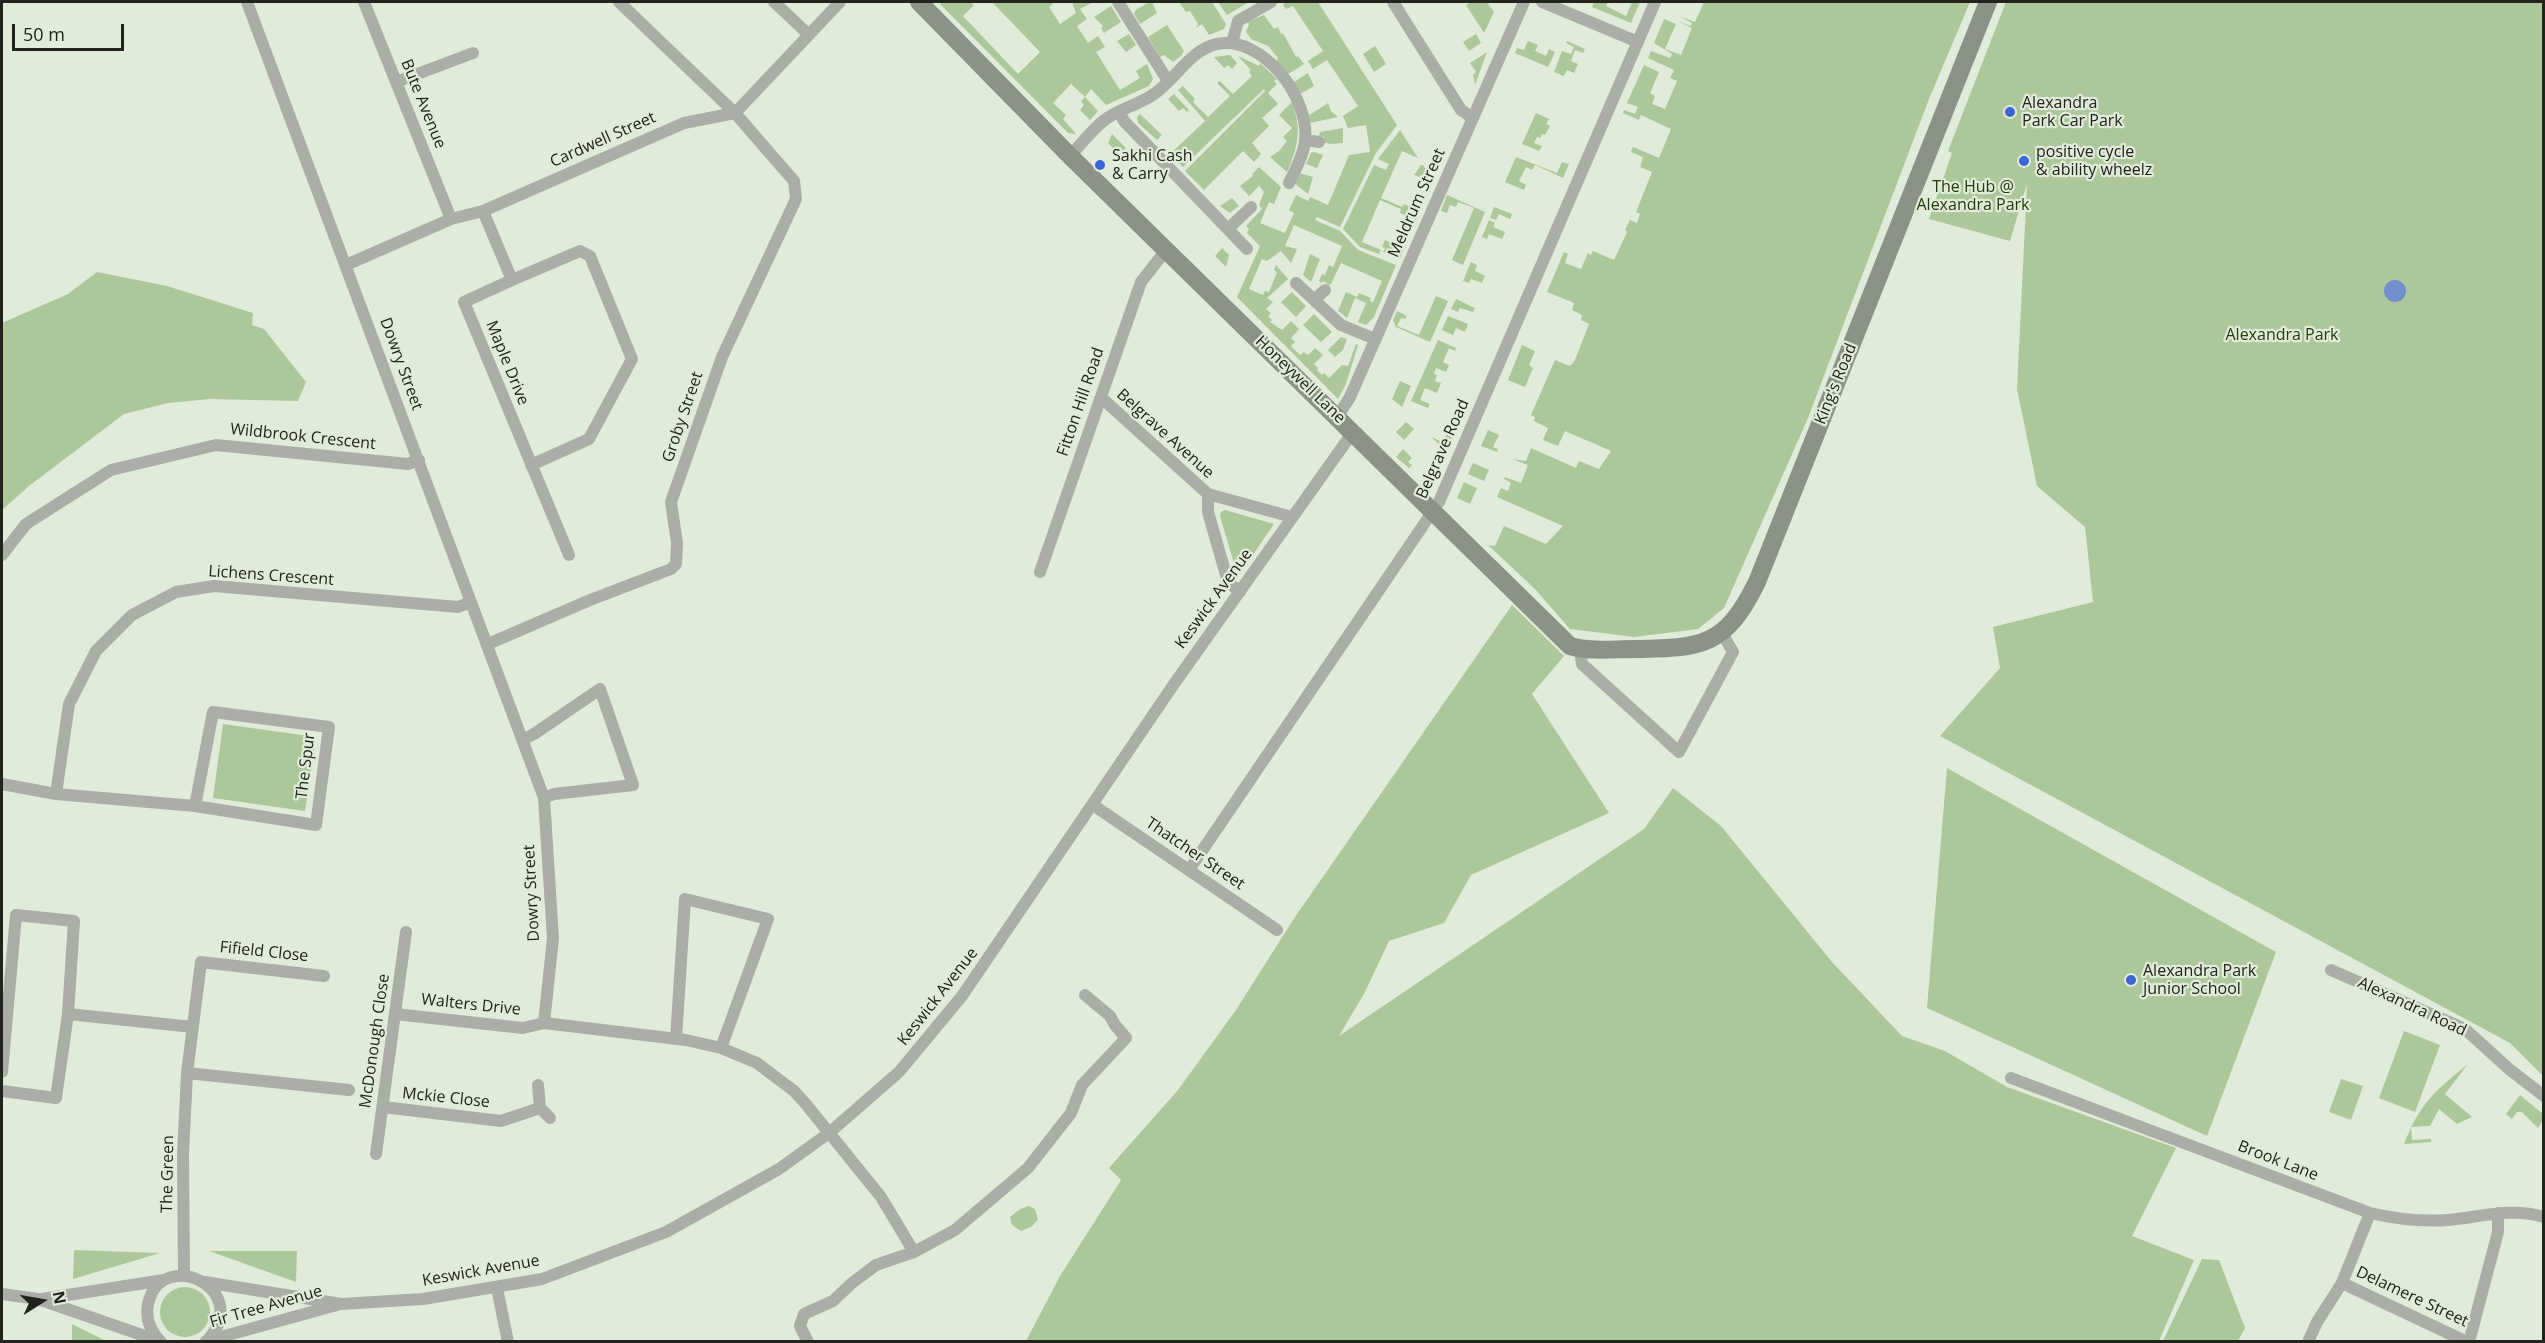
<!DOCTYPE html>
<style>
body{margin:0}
#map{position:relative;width:2545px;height:1343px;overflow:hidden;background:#e1ebda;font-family:"Open Sans",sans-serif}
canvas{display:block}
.frame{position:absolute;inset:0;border:3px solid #20241d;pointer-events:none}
.north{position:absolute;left:12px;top:1271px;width:60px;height:60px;-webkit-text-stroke:4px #e1ebda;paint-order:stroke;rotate:79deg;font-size:16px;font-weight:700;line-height:24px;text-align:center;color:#20241d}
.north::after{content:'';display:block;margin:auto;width:21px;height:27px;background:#20241d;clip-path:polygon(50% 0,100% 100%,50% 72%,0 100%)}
.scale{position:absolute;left:12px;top:24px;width:112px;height:27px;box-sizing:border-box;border:3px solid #20241d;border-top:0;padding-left:8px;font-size:18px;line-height:21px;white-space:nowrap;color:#20241d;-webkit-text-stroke:4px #e1ebda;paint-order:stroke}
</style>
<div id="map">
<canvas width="2545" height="1343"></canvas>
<div class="frame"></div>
<div class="north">N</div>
<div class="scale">50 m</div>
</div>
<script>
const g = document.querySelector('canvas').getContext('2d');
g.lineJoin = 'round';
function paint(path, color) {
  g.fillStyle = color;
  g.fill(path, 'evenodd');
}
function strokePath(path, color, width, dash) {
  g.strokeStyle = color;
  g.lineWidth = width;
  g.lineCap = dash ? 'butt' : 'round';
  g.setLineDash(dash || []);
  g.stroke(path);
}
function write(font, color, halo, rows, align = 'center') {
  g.font = font + ' "Open Sans",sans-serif';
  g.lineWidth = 4.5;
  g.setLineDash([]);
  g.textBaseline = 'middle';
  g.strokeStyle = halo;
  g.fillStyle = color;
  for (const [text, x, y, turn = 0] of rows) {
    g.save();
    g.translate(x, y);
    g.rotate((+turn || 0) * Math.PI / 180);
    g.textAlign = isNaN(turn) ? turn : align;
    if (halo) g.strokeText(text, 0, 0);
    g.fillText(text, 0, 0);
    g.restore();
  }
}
paint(new Path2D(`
 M942,2H971L974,5L963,16L1018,74L1040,52L992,2H1052L1053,4L1049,7L1060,24L1076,13L1072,2H1093L1080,9L1087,19L1077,26L1088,43L1098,36L1105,47L1096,52L1120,90L1140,78L1136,71L1147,64L1153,79L1149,86L1106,105L1091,89L1085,97L1098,111L1090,120L1080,110L1084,105L1081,101L1085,97L1071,84L1053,103L1066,115L1063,119L1076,134L1068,133L940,4Z
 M1149,2H1152L1157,13L1140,24L1134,14L1136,10Z
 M1179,2H1212L1226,24L1224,29L1209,35L1202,24L1196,28L1198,24L1190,11L1186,12Z
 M1218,2H1249L1227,15Z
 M1285,2H1318L1397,125L1376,153L1340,227L1317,217L1315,220L1340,231L1358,250L1396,265L1374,317L1366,325L1358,322L1366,303L1355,298L1347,318L1338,311L1346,292L1357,297L1359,293L1371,298L1370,301L1373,302L1382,281L1341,263L1331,284L1328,285L1324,281L1321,283L1319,281L1322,274L1325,275L1329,265L1333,267L1342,246L1294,225L1285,246L1297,249L1291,263L1281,251L1267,261L1262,259L1249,289L1263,295L1265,291L1269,292L1277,272L1274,270L1276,265L1288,279L1267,298L1273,302L1266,309L1271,313L1268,316L1272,320L1270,322L1282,330L1291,321L1299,329L1291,338L1295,342L1291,346L1300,355L1304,352L1308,355L1315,348L1323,355L1314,364L1318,368L1317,370L1322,375L1324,373L1329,378L1342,365L1348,366L1356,344L1358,345L1346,384L1338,399L1237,297L1260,246L1247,233L1249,229L1246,226L1262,209L1259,205L1264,192L1259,186L1249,196L1240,186L1253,176L1252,174L1259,167L1281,187L1274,204L1269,202L1260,223L1285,233L1294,213L1289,210L1296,195L1308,201L1310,197L1328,205L1349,155L1370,152L1366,125L1348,128L1343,116L1358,106L1327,60L1313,69L1308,61L1323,51L1293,6L1286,9L1283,5Z
 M1471,2H1487L1494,12L1484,33L1466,5Z
 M1594,2H1608L1606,6L1626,16L1632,2H1640L1631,23L1592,7Z
 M1704,2H1970L1929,99L1808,418L1724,608L1698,629L1634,637L1570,629L1535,589L1488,545L1495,546L1504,526L1546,544L1563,526L1497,497L1501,488L1508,491L1511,483L1504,479L1505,477L1521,483L1528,465L1512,459L1526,461L1531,448L1576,468L1579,461L1599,469L1611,451L1565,431L1558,446L1543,440L1548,428L1534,421L1535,417L1531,415L1555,360L1570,366L1575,360L1589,324L1581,320L1582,315L1572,310L1574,303L1547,292L1564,252L1568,254L1565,263L1581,269L1588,253L1591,255L1593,251L1614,260L1627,232L1625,230L1630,220L1637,223L1640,214L1636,212L1652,172L1640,167L1643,157L1631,152L1633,147L1659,158L1671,129L1641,115L1639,120L1623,113L1624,110L1635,114L1638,107L1627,103L1644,65L1659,72L1650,93L1655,96L1652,104L1665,109L1677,81L1670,78L1674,70L1648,58L1651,51L1670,58L1672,54L1654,43L1664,19L1676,24L1665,49L1681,55L1692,28L1677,21L1691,26L1692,23L1679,16L1695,22Z
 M2006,2H2543V1076L2510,1043L1940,736L2000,668L1993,627L2093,602L2085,527L2037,486L2017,389L2027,184L2010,241L1929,219L1952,153L1948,151Z
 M1111,6L1121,22L1104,33L1101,28L1103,26L1094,17Z
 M1264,15L1274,29L1278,27L1281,34L1283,33L1296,57L1298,56L1304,64L1288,74L1276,62L1278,58L1268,46L1251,39L1246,32L1249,24L1247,22Z
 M1167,25L1184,51L1181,56L1173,62L1164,55L1160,57L1148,37Z
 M1129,34L1136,45L1126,52L1117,41Z
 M1476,34L1481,43L1469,51L1463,42Z
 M1528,41L1538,45L1535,51L1546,56L1549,49L1555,52L1548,67L1515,53L1517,48L1524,50Z
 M1567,41L1585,49L1583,53L1575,50L1571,61L1578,64L1574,73L1567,70L1564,76L1554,72L1562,51L1571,54L1574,47L1566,43Z
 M1375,46L1386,64L1374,72L1363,54Z
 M1487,52L1475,85L1473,75L1476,72L1470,63Z
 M1230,55L1237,63L1232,69L1228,65L1224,68L1214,57Z
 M1238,56L1259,66L1260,63L1277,79L1274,81L1277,84L1268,93L1278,104L1262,118L1269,126L1252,143L1261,154L1254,162L1243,151L1204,190L1185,171L1265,91L1264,89L1183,167L1170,154L1205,121L1178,90L1183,86L1195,99L1193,102L1208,117L1230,96L1217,83L1220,81L1233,94L1252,76L1249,72L1251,70Z
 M1308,73L1314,86L1300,94L1294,82Z
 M1174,94L1189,110L1187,112L1183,108L1179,111L1168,99Z
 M1292,102C1302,129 1298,147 1287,172L1270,157L1279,151L1287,141L1283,137L1292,128L1279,115Z
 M1328,103L1331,111L1338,117L1310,123L1308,116Z
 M1536,113L1549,119L1546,124L1550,126L1545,135L1542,134L1540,138L1537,137L1534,143L1542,146L1539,151L1522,144Z
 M1140,114L1162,135L1157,140L1138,123L1137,117Z
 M1343,128V143L1330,144L1323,142L1324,137L1319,136L1320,132Z
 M1400,130L1418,158L1402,151L1381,198L1402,207L1404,204L1420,211L1416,220L1400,213L1401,209L1380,200L1362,242L1381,250L1379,254L1360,247L1343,229L1374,165L1386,170L1389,164L1378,159Z
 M1112,134L1126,148L1119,154L1108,143Z
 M1314,152L1323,155L1317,168L1306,164L1311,153Z
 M1516,157L1557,173L1562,162L1569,164L1563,178L1535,165L1532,170L1526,167L1519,181L1526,185L1524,190L1505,182Z
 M1421,165H1423L1434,182L1414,175Z
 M1299,173L1313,177L1308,194L1294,183Z
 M1447,195L1485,212L1463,265L1452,260L1474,208L1458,202L1456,207L1450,205L1447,213L1441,211Z
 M1232,198L1239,206L1230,213L1220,206Z
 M1494,207L1512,214L1510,219L1499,214L1496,220L1490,218Z
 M1489,220L1495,223L1493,227L1505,232L1502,239L1489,234L1487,239L1482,237Z
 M1385,240L1404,249L1400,259L1383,252L1385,248L1382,247Z
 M1222,248L1229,255L1226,267L1215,256Z
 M1310,254L1320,259L1311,282L1303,275Z
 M1471,262L1477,265L1475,271L1485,276L1482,283L1471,279L1469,283L1463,281Z
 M97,272L167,286L253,313L252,325L264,329L306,382L298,401L210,399L168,403L124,414L29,486L2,510V323L68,294Z
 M1292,292L1306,306L1296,317L1281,302Z
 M1436,296L1448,301L1430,342L1396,327L1393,320L1397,311L1407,316L1405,319L1401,318L1397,326L1419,335Z
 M1456,299L1475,308L1473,312L1460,308L1458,312L1451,309Z
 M1314,314L1332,332L1321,342L1303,325Z
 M1448,316L1468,324L1465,332L1456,328L1453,335L1442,330Z
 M1341,337L1347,339L1343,350L1335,357L1328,350Z
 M1438,340L1456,348L1455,351L1449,348L1443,362L1449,365L1446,372L1436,368L1434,374L1437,375L1435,381L1441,383L1437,393L1425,388L1420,400L1430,404L1428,408L1411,401Z
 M1522,345L1535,351L1529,365L1533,368L1525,387L1508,380Z
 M1400,381L1411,386L1402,407L1392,399Z
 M1406,422L1414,429L1404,440L1396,432Z
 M1449,429L1454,432L1446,451L1431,437L1443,442Z
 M1488,430L1499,435L1493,447L1498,449L1497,452L1481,446Z
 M1403,449L1412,458L1408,462L1412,465L1409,468L1396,457Z
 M1473,463L1489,470L1484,481L1468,474Z
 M1464,482L1477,488L1470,504L1457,498Z
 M1225,510L1274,524L1242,571L1236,570L1220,516L1221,512Z
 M1512,605L1564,656L1532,694L1609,813L1471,875L1444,923L1389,941L1365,992L1339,1036L1644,829L1673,788L1721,826L1832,962L1902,1036L1945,1051L2007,1087L2176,1148L2132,1236L2194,1260L2159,1341H1026L1060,1276L1121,1180L1109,1168L1178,1090L1236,1010L1295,917Z
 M223,724L316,737L305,811L213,798Z
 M1947,768L2276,952L2207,1136L1927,1008Z
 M2404,1031L2440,1045L2415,1112L2379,1098Z
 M2468,1064L2445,1094L2472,1117L2457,1124L2439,1109L2430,1126L2411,1127L2412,1140L2431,1139V1142L2404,1144C2420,1103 2435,1091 2468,1064Z
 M2341,1079L2363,1086L2351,1120L2329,1112Z
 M2520,1095L2543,1114V1120L2538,1128L2522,1112H2517L2512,1119L2506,1114Z
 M1029,1206L1035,1209L1038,1220L1031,1227L1021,1231L1012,1225L1010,1217L1020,1209Z
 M74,1250L160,1253L73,1279Z
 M209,1251H297L296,1282Z
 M2202,1259L2219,1260L2245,1328L2238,1341H2163Z
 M160 1312a25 25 0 1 1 50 0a25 25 0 1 1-50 0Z
 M72,1324L106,1341H72Z`), '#acc79a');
paint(new Path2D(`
 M2384 291a11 11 0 1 1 22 0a11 11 0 1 1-22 0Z`), '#7390ce');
strokePath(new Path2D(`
 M247,2L544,798L553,938L544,1023
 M364,2L451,219
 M774,2L808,34
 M1118,2L1168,81
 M1393,2L1461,110L1473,118
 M1542,2L1638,42
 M1232,43L1238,21L1271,2
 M396,82L473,53
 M1119,112L1124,121L1247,249
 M1305,140L1319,142
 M1070,156C1082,144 1094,126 1109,117C1123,108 1140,104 1154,94C1175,80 1191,49 1217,44C1263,35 1310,98 1305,140C1304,155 1295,170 1289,183
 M483,211L512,280L464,302L569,555
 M1228,229L1251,207
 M346,265L451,219L483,211L684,123L735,113L840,2
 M512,280L580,251L590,256L632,359L589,439L531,465
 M1296,283L1341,325L1375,339
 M1314,300L1325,290
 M1100,399L1105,401L1208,494L1292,517
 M1338,416L1350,397L1524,2
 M1208,494V512L1228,582L1240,592
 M2,555L26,524L111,470L216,445L408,464L419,460
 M1040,572L1141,282L1166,250
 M488,644L590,600L671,569L676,564L677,543L671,502L722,357L796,199L794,181L735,113L619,2
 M1580,649L1582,664L1679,752L1733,652L1722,633
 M524,739L534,734L600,689L633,785L554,794L544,798
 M2,784L56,794L195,806L316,825L329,727L213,712L195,806
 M56,794L69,704L96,651L132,615L176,592L214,586L458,607L471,602
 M1093,805L1277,930
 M1189,870L1439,502L1655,2
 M2331,970L2465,1029L2509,1069L2544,1096
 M68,1014L193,1027
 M395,1014L523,1028L544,1023L686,1040L721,1048L757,1063L794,1091L805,1103L881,1197L914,1252
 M676,1039L685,899L768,919L721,1048
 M2,1072L16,915L74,921L68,1014L56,1098L2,1091
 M187,1073L349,1090
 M2011,1078L2370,1213C2396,1219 2421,1222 2448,1220C2480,1217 2511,1207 2544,1217
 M538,1085L540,1108L550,1118
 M383,1107L501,1121L540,1108
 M376,1154L406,932
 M184,1275L183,1155L187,1073L201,962L324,976
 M205,1282L341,1304L423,1299L542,1279L666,1232L779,1169L829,1133L899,1072L962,996L1174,684L1353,432
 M2342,1283L2467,1342
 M497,1288L508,1342
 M2,1294L38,1299L159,1341
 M42,1299L164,1280
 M206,1341L337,1305
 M161,1342C150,1331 145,1319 148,1304C161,1245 256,1289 206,1342
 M808,1342L800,1326L804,1314L833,1301L852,1283L876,1265L914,1252L955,1230L1028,1168L1071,1113L1082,1085L1126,1038L1115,1025L1110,1016L1085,995
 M2308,1342L2317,1322L2342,1283L2370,1213
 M2469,1342L2498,1232V1213`), '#aaaea7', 12);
strokePath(new Path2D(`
 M919,2L1070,156L1570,646C1591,652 1613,649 1635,649C1702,648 1725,647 1757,582L1988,2`), '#8b9287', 18);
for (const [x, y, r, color] of [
 [2010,112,6,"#3b65d6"],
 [2024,161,6,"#3b65d6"],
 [1100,165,6,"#3b65d6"],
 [2131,980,6,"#3b65d6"]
]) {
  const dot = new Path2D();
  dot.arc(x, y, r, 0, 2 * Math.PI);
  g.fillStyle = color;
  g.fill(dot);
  strokePath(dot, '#e1ebda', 2);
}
write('16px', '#20241d', '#e1ebda', [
 ["Alexandra",2022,103],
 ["Park Car Park",2022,121],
 ["positive cycle",2036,152],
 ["& ability wheelz",2036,170],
 ["Sakhi Cash",1112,156],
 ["& Carry",1112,174],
 ["Alexandra Park",2143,971],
 ["Junior School",2143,989]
], 'left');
write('16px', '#20241d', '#e1ebda', [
 ["Bute Avenue",423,104,68],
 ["Cardwell Street",603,140,-24],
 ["Meldrum Street",1417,203,-66],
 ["Maple Drive",507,363,68],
 ["Dowry Street",401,364,70],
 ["Honeywell Lane",1300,380,44],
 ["King's Road",1836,384,-68],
 ["Fitton Hill Road",1081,402,-71],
 ["Groby Street",683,417,-71],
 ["Belgrave Avenue",1165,434,42],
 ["Wildbrook Crescent",303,437,6],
 ["Belgrave Road",1443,449,-66],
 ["Lichens Crescent",271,576,4],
 ["Keswick Avenue",1214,599,-54],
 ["The Spur",306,766,-83],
 ["Thatcher Street",1195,854,34],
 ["Dowry Street",532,893,-93],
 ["Fifield Close",264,952,6],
 ["Keswick Avenue",938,997,-52],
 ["Walters Drive",471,1005,6],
 ["Alexandra Road",2412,1007,25],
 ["McDonough Close",375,1041,-82],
 ["Mckie Close",446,1098,6],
 ["Brook Lane",2278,1161,21],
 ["The Green",168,1174,-89],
 ["Keswick Avenue",481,1271,-10],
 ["Delamere Street",2412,1297,25],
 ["Fir Tree Avenue",266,1307,-16]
]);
write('16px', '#243c0c', '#e1ebda', [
 ["The Hub @",1973,187],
 ["Alexandra Park",1973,205],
 ["Alexandra Park",2282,335]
]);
</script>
